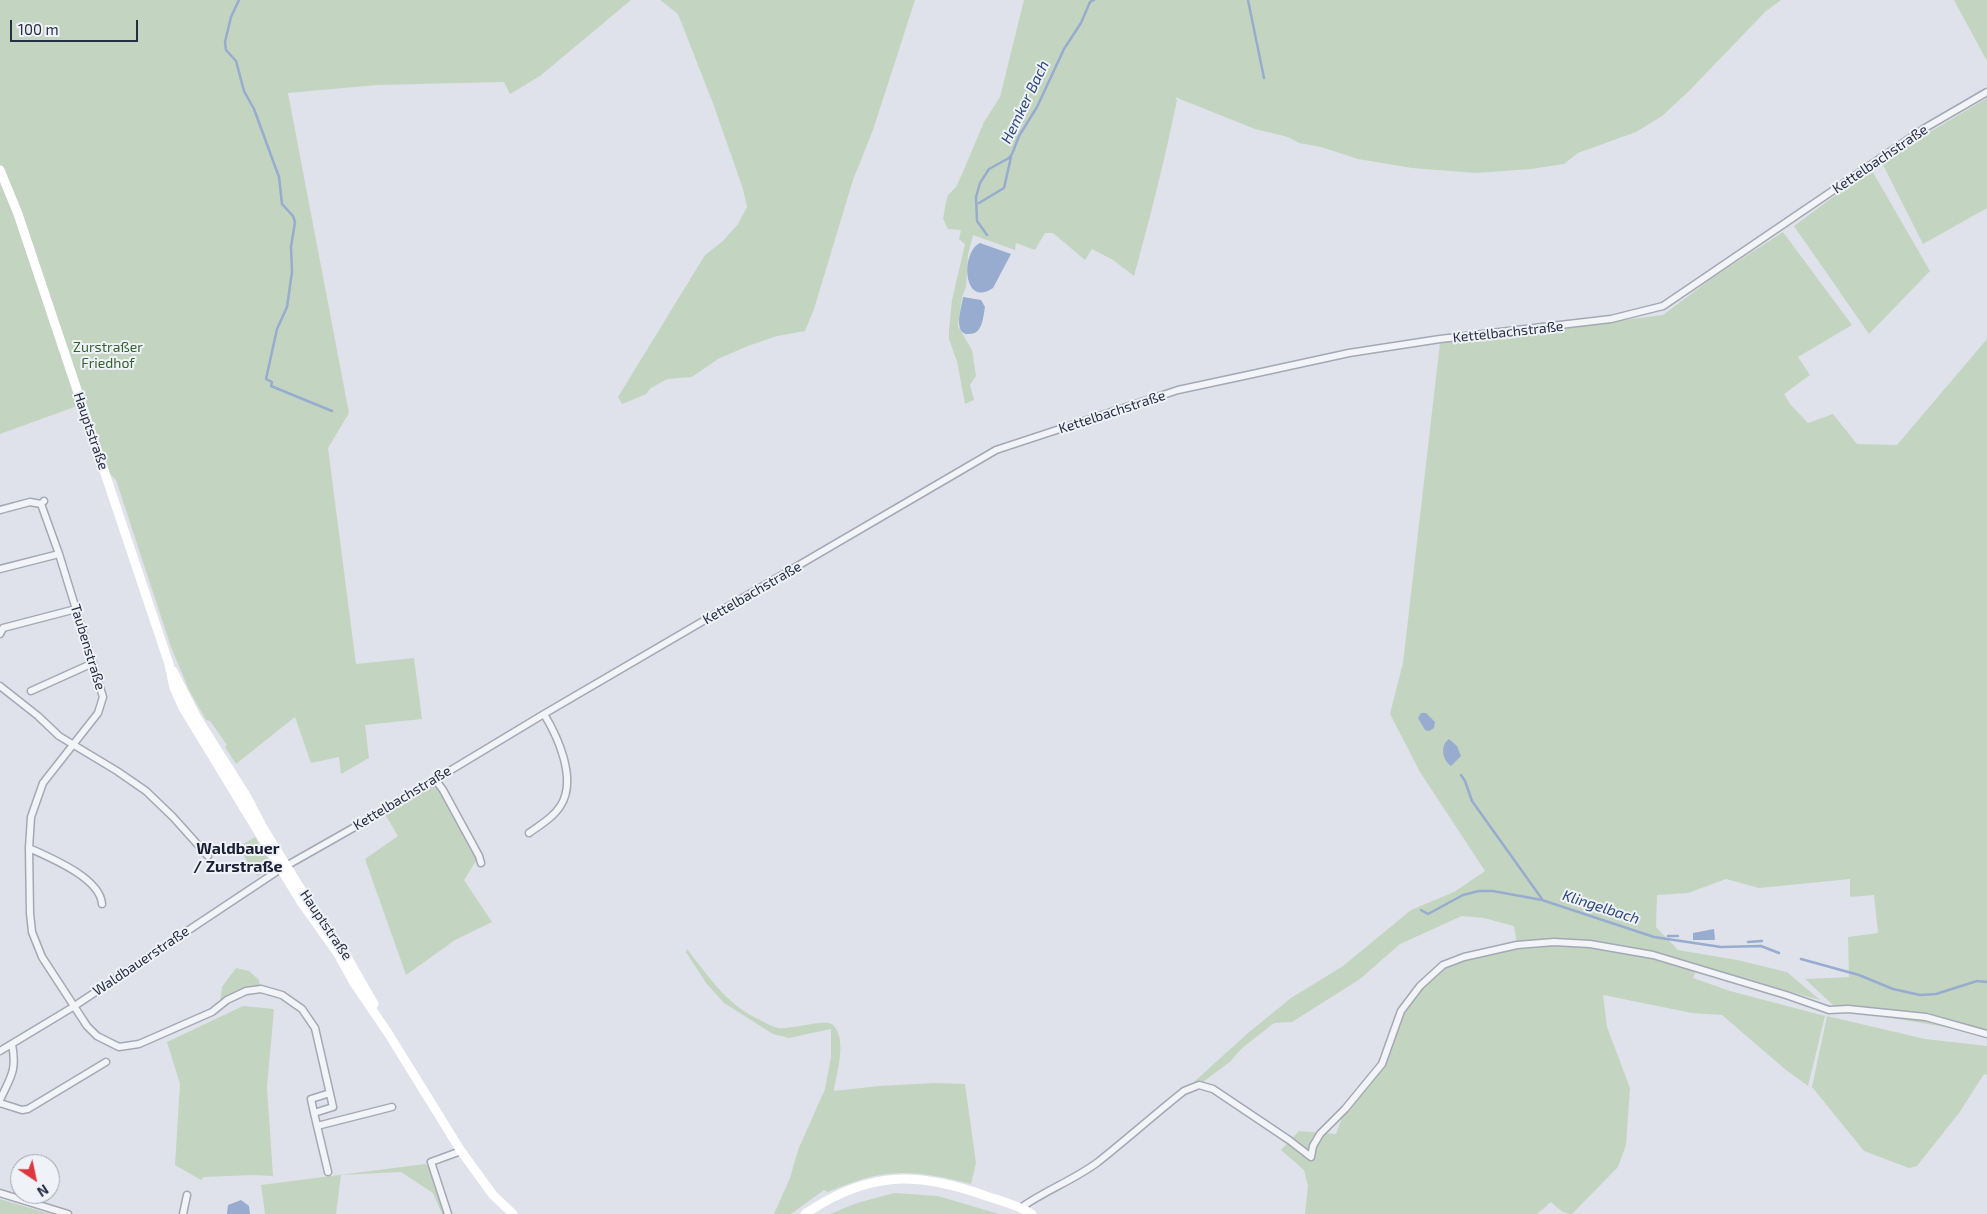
<!DOCTYPE html>
<meta charset="utf-8">
<style>
body{margin:0}
#map{position:relative;width:1987px;height:1214px;overflow:hidden;background:#dfe2ea;font-family:"Exo 2",sans-serif}
canvas{display:block}
.north{position:absolute;left:10px;top:1154px;width:50px;height:50px;box-sizing:border-box;background:#eff2f7;border:1px solid #9fa4af;border-radius:50%;rotate:146deg;font-size:14px;font-weight:700;line-height:20px;text-align:center;color:#262e43}
.north::after{content:'';display:block;margin:auto;width:18px;height:22px;background:#dc373f;clip-path:polygon(50% 0,100% 100%,50% 72%,0 100%)}
.scale{position:absolute;left:10px;top:20px;width:128px;height:22px;box-sizing:border-box;border:2px solid #262e43;border-top:0;padding-left:6px;font-size:15px;line-height:18px;white-space:nowrap;color:#262e43;-webkit-text-stroke:4px #eff2f7;paint-order:stroke}
</style>
<div id="map">
<canvas width="1987" height="1214"></canvas>
<div class="north">N</div>
<div class="scale">100 m</div>
</div>
<script>
const g = document.querySelector('canvas').getContext('2d');
g.lineJoin = 'round';
function paint(path, color) {
  g.fillStyle = color;
  g.fill(path, 'evenodd');
}
function strokePath(path, color, width, dash) {
  g.strokeStyle = color;
  g.lineWidth = width;
  g.lineCap = dash ? 'butt' : 'round';
  g.setLineDash(dash || []);
  g.stroke(path);
}
function write(font, color, halo, rows, align = 'center') {
  g.font = font + ' "Exo 2",sans-serif';
  g.lineWidth = 4;
  g.setLineDash([]);
  g.textBaseline = 'middle';
  g.strokeStyle = halo;
  g.fillStyle = color;
  for (const [text, x, y, turn = 0] of rows) {
    g.save();
    g.translate(x, y);
    g.rotate((+turn || 0) * Math.PI / 180);
    g.textAlign = isNaN(turn) ? turn : align;
    if (halo) g.strokeText(text, 0, 0);
    g.fillText(text, 0, 0);
    g.restore();
  }
}
paint(new Path2D(`
 M0,0H631L540,76L510,94L504,82L377,85L288,93L349,413L328,448L356,664L414,658L422,719L365,725L369,758L341,774L339,757L311,763L295,717L236,764L225,747L227,745L210,721L206,720L189,690L171,647L116,480L104,468L77,406L0,434Z
 M660,0H915L873,130L853,180L814,309L805,331L777,336L748,346L718,359L692,377L667,379L651,388L646,394L622,404L618,397L705,255L723,241L738,224L747,207L743,189L714,106L678,14Z
 M1024,0H1781L1765,12L1689,91L1662,116L1636,132L1578,153L1564,164L1531,169L1476,173L1412,168L1358,159L1321,147L1299,143L1288,137L1255,129L1175,97L1177,100C1165,159 1150,218 1134,276L1113,260L1092,249L1085,260L1053,233H1045L1035,250L1016,243L1015,250L973,235L968,255L966,287L962,297L958,326L972,350L976,376L970,385L974,400L965,404L957,361L949,339V330L952,300L965,244L959,239L961,230L948,229L943,219L946,202L948,195L956,187L962,174L984,122L1000,97Z
 M1954,0H1987V61Z
 M1987,98V208L1923,244L1881,161Z
 M1871,169L1930,271L1869,334L1794,226Z
 M1783,232L1852,325L1798,357L1810,375L1784,394L1790,404L1808,423L1833,414L1857,444L1897,445L1987,339V1034L1886,1017L1833,1005L1805,979L1849,977L1848,937L1878,933L1874,895L1850,897V879L1759,888L1726,879L1688,893L1657,895L1656,927L1678,950L1737,960L1787,972L1820,1000L1698,966L1693,978L1730,991L1825,1016L1808,1086L1786,1070L1722,1015L1692,1013L1603,995L1607,1027L1630,1088L1626,1145L1618,1167L1572,1214C1563,1214 1558,1208 1551,1202L1537,1214H1305L1308,1186L1304,1170L1281,1150L1299,1131L1336,1134L1345,1109L1382,1064L1401,1011L1443,965L1517,945L1514,926L1484,918L1462,916L1400,944L1360,979L1292,1022L1274,1023L1241,1049L1231,1061L1199,1085L1184,1091L1248,1033L1291,998L1343,966L1411,910L1454,892L1485,871L1420,772L1390,714L1403,663L1440,343L1663,315L1715,276Z
 M435,779L479,856L464,880L492,922L455,940L406,975L365,859L398,836L383,811Z
 M255,837L270,862L266,872L257,876L238,847Z
 M687,949C709,977 727,1005 760,1020C766,1023 772,1027 778,1028C791,1030 826,1018 833,1025C848,1040 836,1074 834,1091L879,1086L935,1083L965,1084L976,1163L971,1184C913,1169 884,1167 828,1192L824,1190L791,1214H774L790,1178L798,1150L825,1089L831,1057V1029L789,1038L773,1034L724,1003L706,983L686,952Z
 M236,968L249,971L259,980L260,987C246,987 231,993 220,1001L222,987Z
 M243,1006L274,1009L267,1087L273,1176L253,1175L204,1177L201,1180L175,1165L180,1084L167,1042Z
 M1827,1016L1925,1039L1987,1046V1075L1984,1074L1959,1113L1917,1166L1909,1168L1864,1151L1812,1087Z
 M425,1164L428,1166L445,1214H442L433,1193L401,1172L341,1175L336,1214H265L261,1185Z
 M894,1193L938,1196L999,1214H830L857,1203Z
 M0,1199L50,1214H0Z`), '#c3d5c0');
paint(new Path2D(`
 M980,243L1011,254L993,288C963,309 960,252 980,243Z
 M963,297L981,300L985,307C983,317 983,335 968,334C964,334 961,332 960,328C957,319 962,306 963,297Z
 M1421,713H1426L1435,722L1434,728L1429,731L1425,730L1418,718Z
 M1449,739L1457,746L1461,756L1451,766C1442,760 1440,745 1449,739Z
 M1714,929L1715,940H1693V933Z
 M241,1200L249,1206L250,1214H227L228,1205Z`), '#97acce');
strokePath(new Path2D(`
 M239,0L231,17L225,42L226,50L236,61L244,91L254,109L279,177L282,204L293,216L295,222L291,247L292,272L287,307L277,329L266,379L272,382L271,386L332,411
 M1248,0L1264,78
 M979,203L1004,188L1011,157
 M987,235L977,221L976,197L980,183L989,169L1009,158L1012,154L1019,136L1037,107L1064,49L1081,23L1090,2L1094,0
 M1461,775L1465,781L1472,801L1542,899
 M1421,910L1428,914L1463,895L1479,891H1493L1542,900L1654,937L1721,947L1761,946L1779,953
 M1668,936H1678
 M1748,942L1762,941
 M1801,959L1859,975L1893,989L1920,995L1936,994L1977,981L1987,982`), '#97acce', 2.5);
const street = new Path2D(`
 M44,501L41,504L59,554L103,697L98,713L43,783L31,817L29,848L30,913L32,932L42,957L87,1026L97,1036L119,1047L139,1044L212,1012L227,1000L246,991L261,989L282,995L302,1009L315,1028L333,1107L314,1113L328,1172
 M0,510L30,502L41,504
 M0,569L59,554
 M0,634L3,628L76,609
 M0,686L38,716L59,736L117,771L146,791L173,817L208,856
 M31,691L93,663
 M435,779L443,790L479,856L481,863
 M529,833C540,825 554,817 561,805C577,779 558,737 544,714
 M29,848C51,858 100,878 102,904
 M0,1051L73,1007L279,870L383,811L544,714L996,450L1178,390L1248,375L1349,353L1440,339L1611,319L1663,306L1925,128L1987,92
 M0,1100C11,1076 17,1071 12,1044
 M0,1103L22,1110L28,1109L106,1062
 M314,1113L311,1099L330,1093
 M317,1126L392,1107
 M0,1193L68,1214
 M1022,1207C1046,1190 1074,1180 1098,1162C1127,1139 1155,1114 1184,1091L1199,1085L1213,1089L1289,1140L1311,1157L1313,1146L1320,1134L1345,1109L1382,1064L1401,1011L1420,986L1443,965L1464,957L1517,945L1554,942L1590,944L1653,955L1786,995L1829,1010L1848,1009L1926,1017L1987,1034
 M183,1214L187,1195
 M448,1214L431,1162L461,1151`);
strokePath(street, '#a4a8b5', 9);
strokePath(street, '#f3f4f8', 6);
strokePath(new Path2D(`
 M0,170L18,214L169,664L174,688L183,708L301,902L338,954L354,983L388,1033L461,1151L493,1195L513,1214
 M173,671L197,718L247,797L262,826L315,912L346,955L374,1004
 M805,1214C868,1171 916,1171 986,1196C1002,1201 1018,1205 1032,1214`), '#fff', 9);
write('14px', '#262e43', '#eff2f7', [
 ["Kettelbachstraße",1880,159,-34],
 ["Kettelbachstraße",1508,332,-6],
 ["Kettelbachstraße",1112,412,-18],
 ["Hauptstraße",91,431,71],
 ["Kettelbachstraße",752,593,-30],
 ["Taubenstraße",88,647,73],
 ["Kettelbachstraße",402,798,-31],
 ["Hauptstraße",326,925,56],
 ["Waldbauerstraße",141,961,-34]
]);
write('14px', '#366032', '#eff2f7', [
 ["Zurstraßer",108,347],
 ["Friedhof",108,363]
]);
write('italic 15px', '#2c477b', '#eff2f7', [
 ["Hemker Bach",1025,102,-64],
 ["Klingelbach",1601,907,18]
]);
write('bold 16px', '#191f34', '#eff2f7', [
 ["Waldbauer",238,849],
 ["/ Zurstraße",238,867]
]);
</script>
